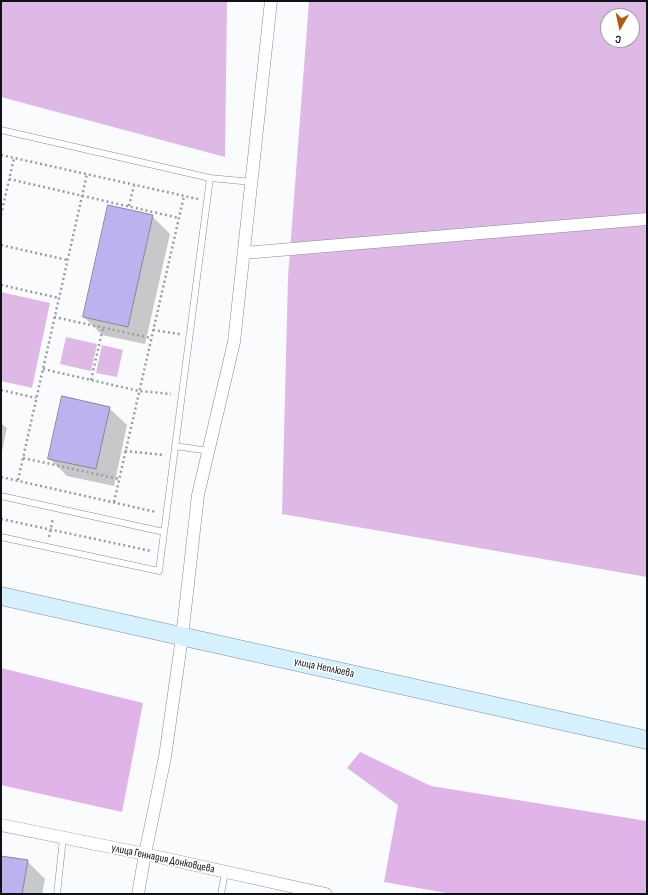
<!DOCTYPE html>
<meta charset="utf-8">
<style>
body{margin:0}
#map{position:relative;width:648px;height:895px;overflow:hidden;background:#f9fbfd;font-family:"Sofia Sans Condensed",sans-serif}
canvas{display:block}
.frame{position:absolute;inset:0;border:2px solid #0e1115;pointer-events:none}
.north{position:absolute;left:600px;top:8px;width:40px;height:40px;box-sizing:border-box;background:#fff;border:1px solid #9fa0a1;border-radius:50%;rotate:189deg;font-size:11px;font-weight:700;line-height:16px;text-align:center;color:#0e1115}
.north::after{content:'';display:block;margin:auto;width:14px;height:18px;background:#b7580f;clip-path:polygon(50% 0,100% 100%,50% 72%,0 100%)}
</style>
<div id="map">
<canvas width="648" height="895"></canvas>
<div class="frame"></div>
<div class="north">С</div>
</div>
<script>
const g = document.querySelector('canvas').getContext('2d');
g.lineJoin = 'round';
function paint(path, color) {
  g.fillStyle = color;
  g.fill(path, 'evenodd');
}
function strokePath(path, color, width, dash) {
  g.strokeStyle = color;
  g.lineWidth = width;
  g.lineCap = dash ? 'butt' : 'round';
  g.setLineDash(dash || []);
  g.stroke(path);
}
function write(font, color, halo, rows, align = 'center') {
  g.font = font + ' "Sofia Sans Condensed",sans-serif';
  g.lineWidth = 3;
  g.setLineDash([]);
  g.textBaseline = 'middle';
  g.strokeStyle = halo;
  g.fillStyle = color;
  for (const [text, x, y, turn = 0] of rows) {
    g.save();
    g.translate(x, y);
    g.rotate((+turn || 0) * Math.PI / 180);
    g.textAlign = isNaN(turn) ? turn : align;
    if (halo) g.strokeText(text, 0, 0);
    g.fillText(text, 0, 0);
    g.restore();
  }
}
paint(new Path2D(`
 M1,1H227L225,157L1,97Z
 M309,1H647V577L282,514L288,277ZM608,16H632V40H608Z
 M1,292L50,303L32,388L1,381Z
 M66,337L97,344L91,371L60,364Z
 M102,345L123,350L117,377L96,373Z`), '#dfb9e6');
paint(new Path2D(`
 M1,668L143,703L122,812L1,785Z
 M360,752L431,786L647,821V894H452L384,882L398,805L347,768Z`), '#e0b4e9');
paint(new Path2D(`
 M152,216L170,234L145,344L102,335L84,317Z
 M109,408L127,425L114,486L67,476L49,458Z
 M1,423L7,428L1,456Z
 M1,857L27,861L45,879L42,894H1Z`), '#0003');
const building = new Path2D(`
 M108,205L153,215L128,327L83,317Z
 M62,396L110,407L96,469L48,459Z
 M1,856L28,860L22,894H1Z`);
paint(building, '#bcb2f0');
strokePath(building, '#888794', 1);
const lane = new Path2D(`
 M1,130L210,178L159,571L1,537
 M210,178L252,182
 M175,446L209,451
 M1,496L164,532
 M57,894L63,838
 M221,894L225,873`);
const street = new Path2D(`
 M244,253L647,219
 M1,825L145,854L326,894
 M138,894L145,854L165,757L182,637L198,495L234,342L271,1`);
const secondary = new Path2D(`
 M1,596L647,740`);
strokePath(lane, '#848b97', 7);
strokePath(street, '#848b97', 13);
strokePath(secondary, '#848b97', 19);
strokePath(new Path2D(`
 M1,155L198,199
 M9,179L179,218
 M129,206L134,185
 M1,215L14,158
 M1,245L67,260
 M1,285L59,298
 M54,317L151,338
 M153,330L180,334
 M43,369L139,391L171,394
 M91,380L103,328
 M1,390L36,398
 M125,451L165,455
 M23,458L119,479
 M1,477L156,512
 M18,480L87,174
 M114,502L184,196
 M1,519L151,551
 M49,537L53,518`), '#9a9c9f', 2.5, [2, 3]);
strokePath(lane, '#fff', 6);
strokePath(street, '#fff', 12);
strokePath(secondary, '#d6f1fe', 18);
write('11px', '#0e1115', '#fff', [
 ["улица Неплюева",324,668,12],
 ["улица Геннадия Донковцева",163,859,12]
]);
</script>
